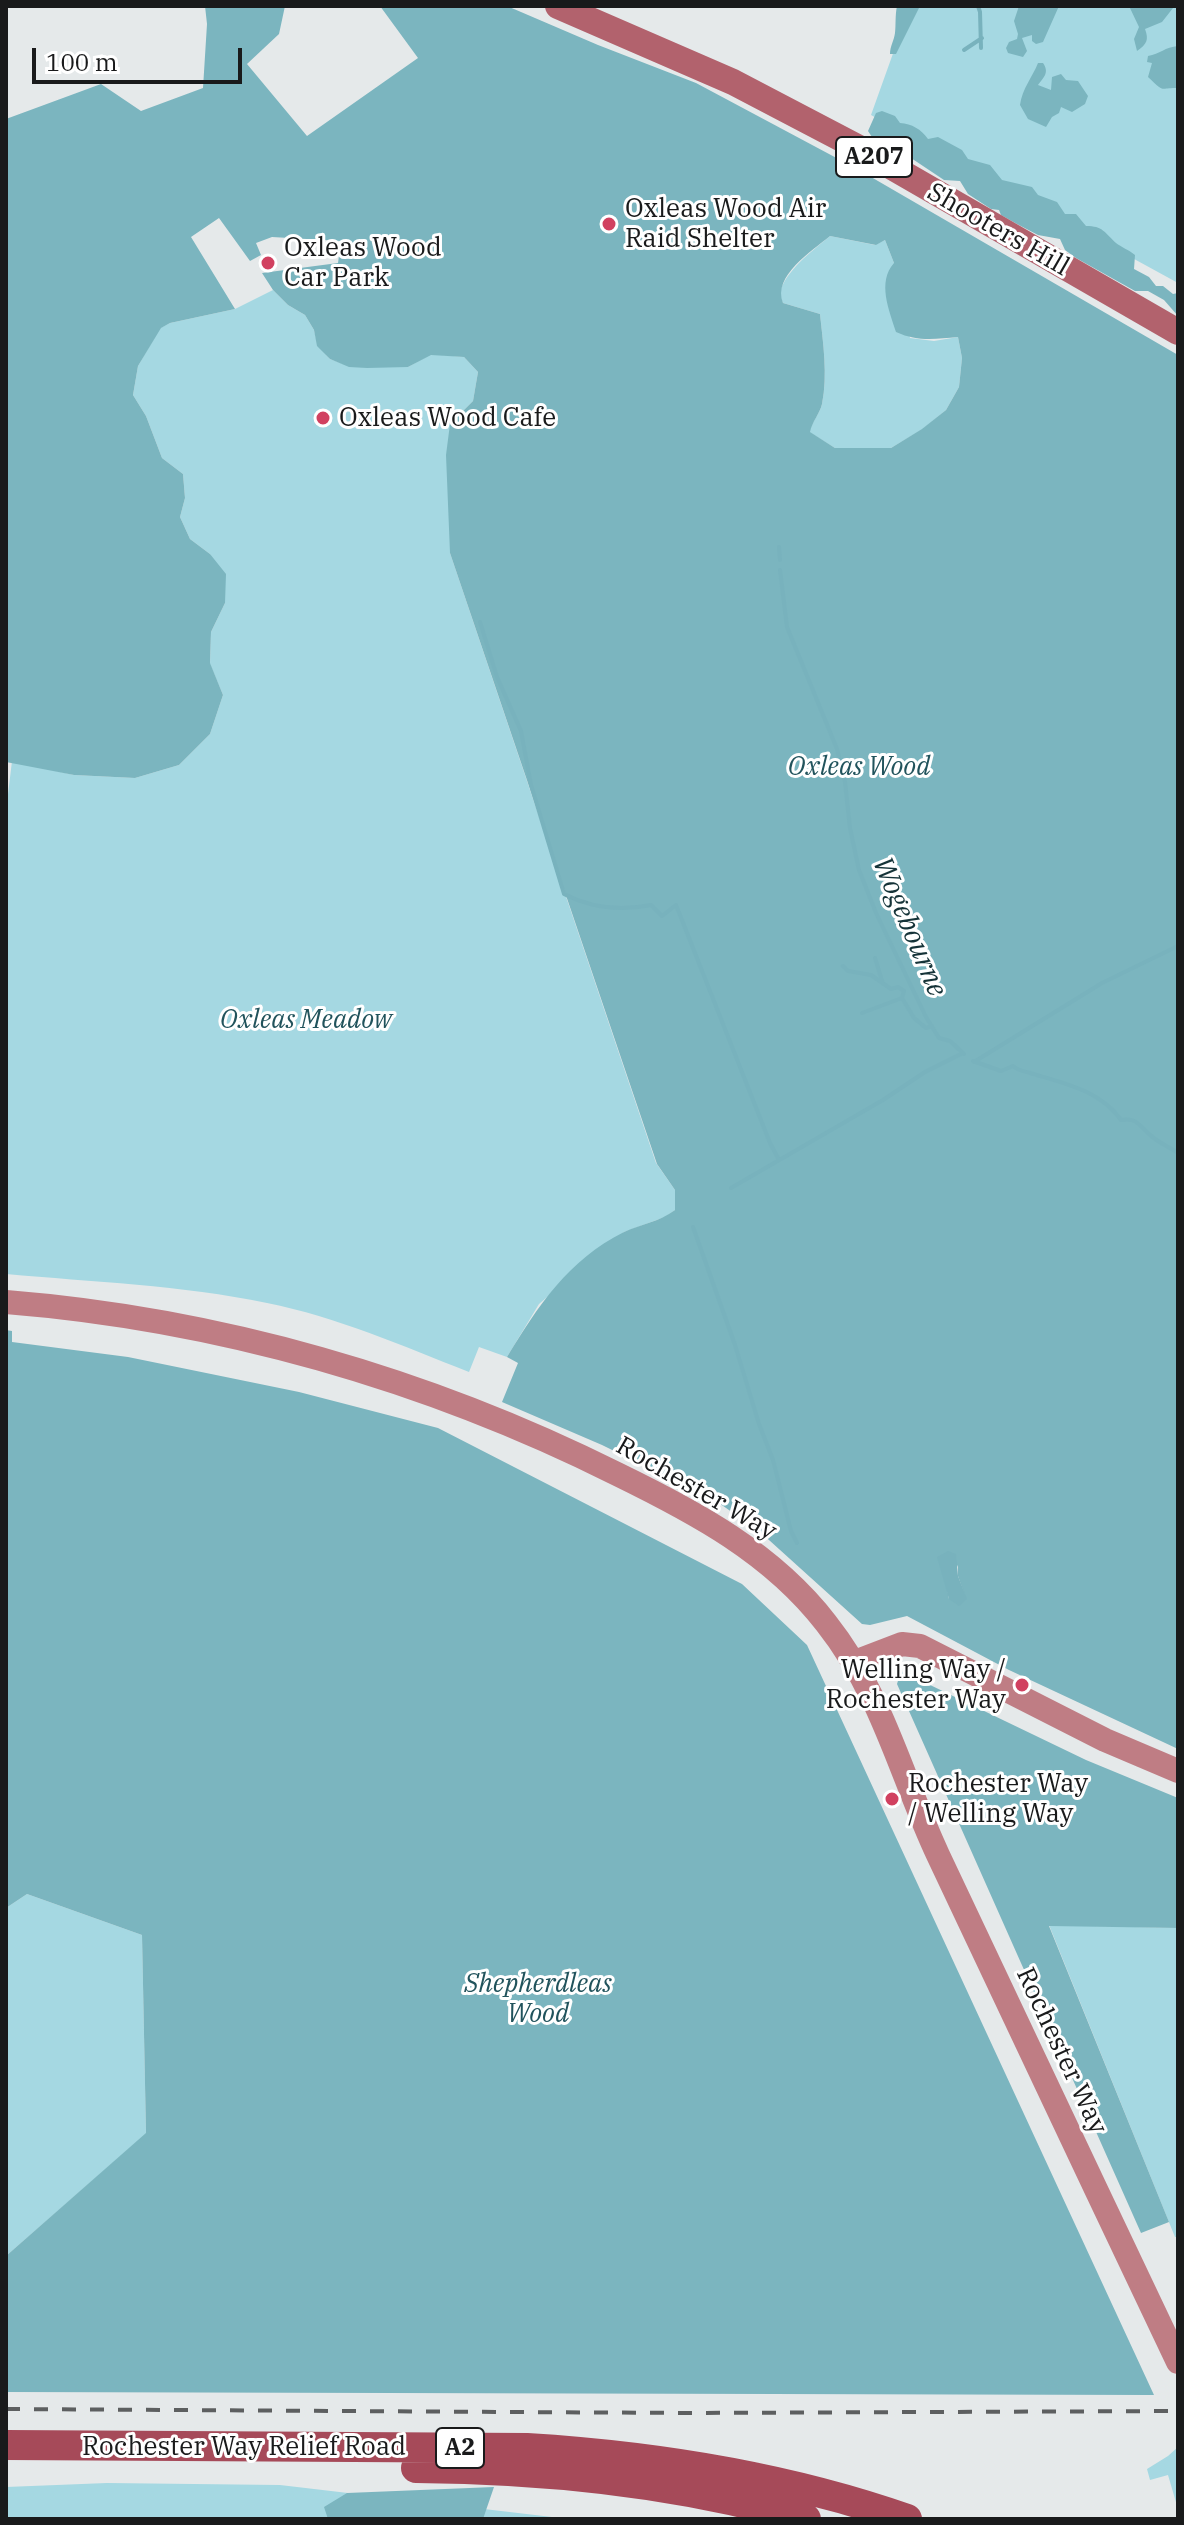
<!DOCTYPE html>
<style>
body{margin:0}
#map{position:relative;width:1184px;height:2525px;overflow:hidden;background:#e5e9ea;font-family:"IBM Plex Serif",serif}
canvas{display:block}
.frame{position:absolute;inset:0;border:8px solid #191a1b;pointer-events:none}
.scale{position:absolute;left:32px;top:48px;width:210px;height:36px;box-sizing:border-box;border:4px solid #191a1b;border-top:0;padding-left:10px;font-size:24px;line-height:28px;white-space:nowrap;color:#191a1b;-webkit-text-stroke:6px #fff;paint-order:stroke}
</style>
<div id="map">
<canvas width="1184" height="2525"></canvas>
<div class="frame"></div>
<div class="scale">100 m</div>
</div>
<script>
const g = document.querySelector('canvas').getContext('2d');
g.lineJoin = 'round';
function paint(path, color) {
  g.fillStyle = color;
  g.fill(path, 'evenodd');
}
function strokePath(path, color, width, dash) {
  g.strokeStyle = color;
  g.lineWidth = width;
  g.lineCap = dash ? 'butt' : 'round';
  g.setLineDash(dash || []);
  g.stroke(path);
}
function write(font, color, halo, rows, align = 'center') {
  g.font = font + ' "IBM Plex Serif",serif';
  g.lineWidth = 6;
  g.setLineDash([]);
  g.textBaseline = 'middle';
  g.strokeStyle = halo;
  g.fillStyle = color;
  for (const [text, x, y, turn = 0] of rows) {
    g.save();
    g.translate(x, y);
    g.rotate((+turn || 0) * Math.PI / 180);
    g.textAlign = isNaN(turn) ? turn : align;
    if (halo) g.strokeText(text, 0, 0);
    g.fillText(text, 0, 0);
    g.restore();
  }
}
paint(new Path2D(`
 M910,6H1178V283L871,115Z
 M830,236L875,245L885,240L894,263L910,338L934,341L958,337L962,358L959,387L946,410L923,429L891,448H835L809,432C812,422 820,413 822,404C828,375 823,343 820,314L783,303L779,294C787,269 810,253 830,236Z
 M273,290L288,305L305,315L314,330L318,346L330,359L349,366L408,367L431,354L464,357L478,372L473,401L450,424V553L656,1163L675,1190V1210L665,1217L624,1232L539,1304L507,1357L479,1347L469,1372C403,1346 337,1317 267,1303C181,1285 93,1282 6,1274V811L12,761L74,775L135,778L179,765L210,734L223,695L210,664L211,632L225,603L210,554L190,539L180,517L185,498L183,474L162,458L146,416L133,395L138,366L160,328L170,323L235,309Z
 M27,1894L142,1935L146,2134L6,2256V1908Z
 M1049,1925L1178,1928V2237H1175Z
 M1178,2447V2509L1168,2475L1150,2480L1147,2469L1168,2456Z
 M107,2483L280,2485L569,2519H6V2487Z`), '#a5d8e2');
paint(new Path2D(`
 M205,6H285L279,34L247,64L307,136L418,58L380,6H507L598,45L696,83L859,170L1178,355V1749L1009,1670L907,1616L870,1625L862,1624L759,1531L716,1501L602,1445L502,1402L518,1363L507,1357C538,1306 568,1260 624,1232C641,1224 659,1222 675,1210V1190L657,1164L450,553L446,455L450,424L473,401L478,372L464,357L431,355L408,367L367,368L349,367L330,359L317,346L314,330L305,315L288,305L273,290L262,273L338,263L341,241L272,237L256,243L261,255L250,261L219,218L191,237L235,309L170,323L161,328L138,366L133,395L146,416L162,458L183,474L185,498L180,517L190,539L210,554L226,574L225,603L211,632L210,663L223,695L210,734L179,765L135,778L74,775L6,762V119L101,84L141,111L203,88L207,24ZM830,236L876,245L885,240L894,263C877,282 889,310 896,332C918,342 935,339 958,337L962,358L959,387L946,410L922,429L891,448H835L810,432C812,422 820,413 822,404C828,375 823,343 820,314L783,303C772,276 812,251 830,236ZM958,1565V1576L966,1599H949L947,1588Z
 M897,6H920L896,54H890C890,46 894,41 895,33C896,25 895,15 897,6Z
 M1019,6H1059L1043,42L1036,44L1032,41V35L1022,38L1027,51L1023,57L1008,53L1006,48L1009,42L1017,39L1018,34L1014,21Z
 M1129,6L1173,8L1162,22L1145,29C1149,40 1147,44 1137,51L1134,39L1139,27Z
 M1178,46V88C1158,88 1165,93 1148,77L1152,63L1147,62L1148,56C1160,54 1165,47 1178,46Z
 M1038,63H1043C1050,73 1043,78 1038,85L1051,90L1052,77L1061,74L1066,80L1078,81L1088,96L1085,104L1072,112L1061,107L1059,113L1052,117L1046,127L1028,119L1020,105C1022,89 1033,76 1038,63Z
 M882,111L895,116L900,123C912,124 921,129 928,139L938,137L962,150L968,159L990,165L1002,180L1032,187L1038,195L1057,202L1065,214H1076L1086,226C1103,226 1104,232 1116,243C1121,247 1129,250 1135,255L1134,269L1149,277L1156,286H1163L1173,294L1178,293V316L1164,300L1148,291H1135L1076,258L1065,250L1060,239L1038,235L1017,224L1001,215L999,210L991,209L968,194L960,181L944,180L911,158L874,140L868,131L876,113Z
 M6,1330L12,1331V1342L128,1357L299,1392L438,1428L742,1584L807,1645L1154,2395L6,2392V2256L146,2133L142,1935L27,1894L6,1908Z
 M901,1671L1086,1760L1178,1798V1928L1049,1926L1169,2222L1141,2233L897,1684Z
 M494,2487L483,2519H328L324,2507L347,2493Z`), '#7bb5bf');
paint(new Path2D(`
 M948,1551L956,1554L958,1576L967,1599L959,1606L949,1599L937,1557Z`), '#78b2bd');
strokePath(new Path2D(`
 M978,6L980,12L981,48
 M964,50L982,38
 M779,547L780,560
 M780,570L787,627L837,749L845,782L850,828L859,870L876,913L926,1017L939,1038L950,1041L964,1054
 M480,622L497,677L521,731L531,785L564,894C591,908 621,911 651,905L662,916L676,905L770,1143L779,1160
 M875,958L883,984
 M843,966L848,971L871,975L891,989L898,987L904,991L902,998L914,1018L926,1028L932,1026
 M862,1013L902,998
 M973,1061L1001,1071L1013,1066C1019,1071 1023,1071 1030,1073C1063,1083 1100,1090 1121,1120C1136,1117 1139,1125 1149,1134C1157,1142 1169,1147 1178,1153
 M974,1062L1102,983L1178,946
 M731,1188L883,1100L925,1072L963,1053
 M693,1227L735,1345L759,1424L773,1460L791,1531L797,1543`), '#78b2bd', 4);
strokePath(new Path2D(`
 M6,1302C218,1319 427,1379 617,1474C695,1512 772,1553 826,1623C883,1695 900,1774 938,1855C1017,2025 1098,2193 1178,2362
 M855,1662L902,1644L920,1646L1105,1740L1178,1771`), '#bf7d84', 24);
strokePath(new Path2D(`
 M558,6L733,82L859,148L1178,332`), '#b2626d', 26);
strokePath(new Path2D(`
 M6,2445L527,2448C656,2456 784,2476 907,2519
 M416,2468C547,2469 681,2483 806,2519`), '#a64a59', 30);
strokePath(new Path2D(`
 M6,2409L686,2413L1178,2411`), '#5d5f60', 4, [14, 14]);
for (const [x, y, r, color] of [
 [609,224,8,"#d14160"],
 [268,263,8,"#d14160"],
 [323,418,8,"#d14160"],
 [1022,1685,8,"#d14160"],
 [892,1799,8,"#d14160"]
]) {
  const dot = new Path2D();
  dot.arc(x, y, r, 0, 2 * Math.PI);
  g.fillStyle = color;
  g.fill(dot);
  strokePath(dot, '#fff', 3);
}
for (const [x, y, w] of [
 [874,157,76],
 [460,2448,48]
]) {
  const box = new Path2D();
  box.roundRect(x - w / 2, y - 20, w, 40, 6);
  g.fillStyle = '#fff';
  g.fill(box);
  strokePath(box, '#191a1b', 2);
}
write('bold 24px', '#191a1b', null, [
 ["A207",874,157],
 ["A2",460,2448]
]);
write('26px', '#191a1b', '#fff', [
 ["Oxleas Wood Air",625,209],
 ["Raid Shelter",625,239],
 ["Oxleas Wood",284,248],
 ["Car Park",284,278],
 ["Oxleas Wood Cafe",339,418],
 ["Welling Way /",1006,1670,"right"],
 ["Rochester Way",1006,1700,"right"],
 ["Rochester Way",908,1784],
 ["/ Welling Way",908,1814]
], 'left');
write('26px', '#191a1b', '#fff', [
 ["Shooters Hill",998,230,30],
 ["Rochester Way",696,1489,30],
 ["Rochester Way",1061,2051,65],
 ["Rochester Way Relief Road",244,2447]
]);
write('italic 26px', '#21535c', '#fff', [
 ["Oxleas Wood",859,767],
 ["Oxleas Meadow",306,1020],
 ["Shepherdleas",538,1984],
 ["Wood",538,2014]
]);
write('italic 28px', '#153338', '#fff', [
 ["Wogebourne",909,927,67]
]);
</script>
